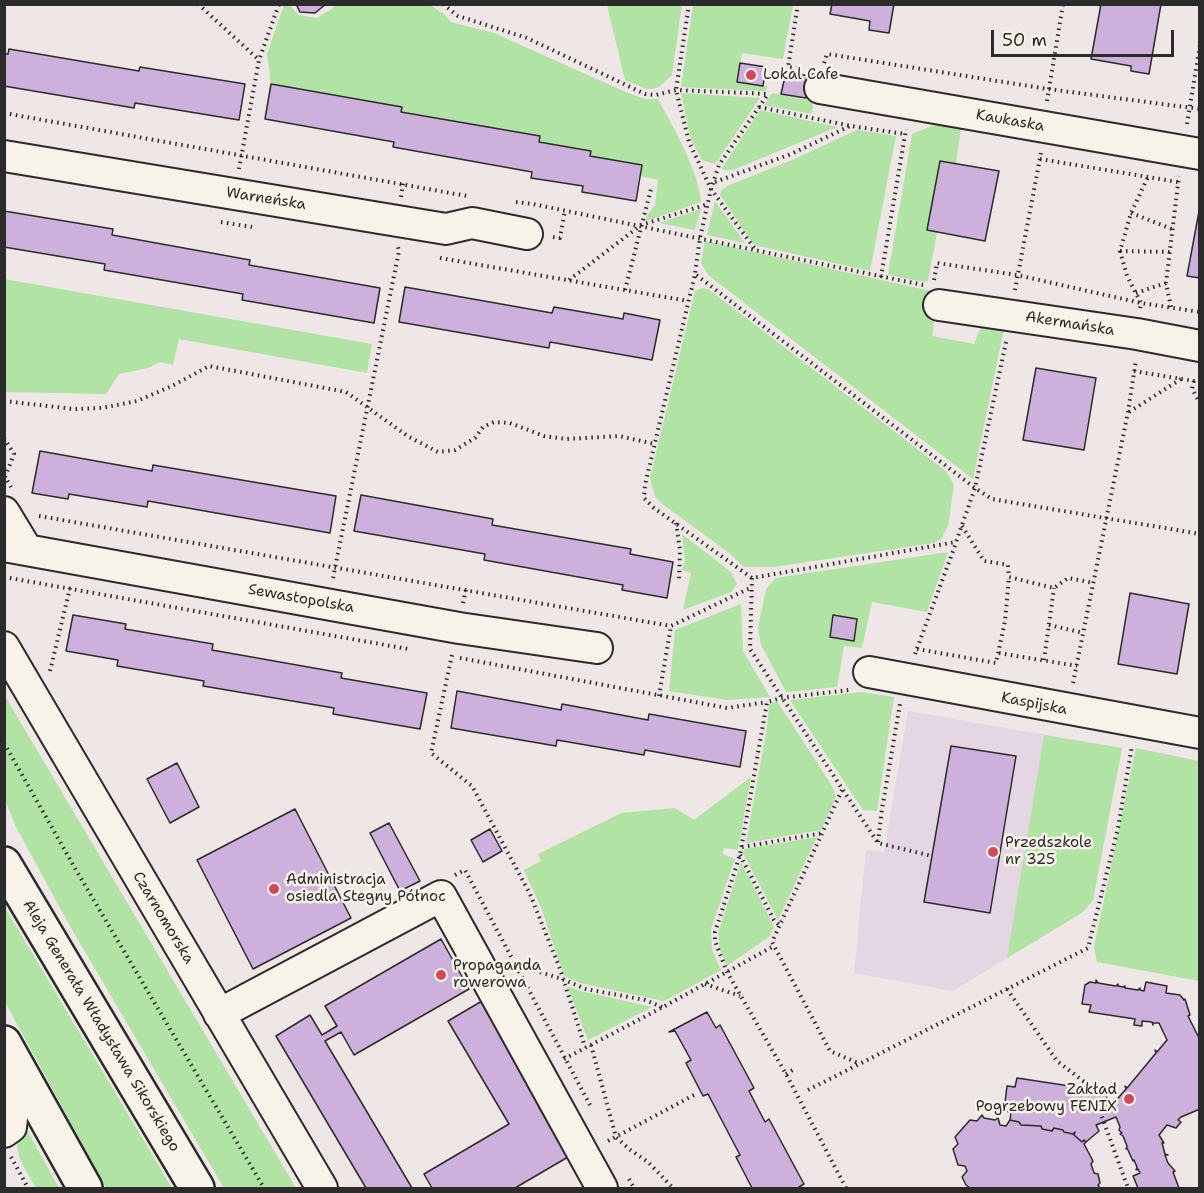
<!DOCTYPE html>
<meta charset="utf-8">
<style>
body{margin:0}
#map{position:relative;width:1204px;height:1193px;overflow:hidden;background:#efe6e6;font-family:"Shantell Sans",sans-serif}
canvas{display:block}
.frame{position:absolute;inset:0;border:6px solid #2b2b2b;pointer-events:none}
.scale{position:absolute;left:991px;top:30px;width:183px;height:27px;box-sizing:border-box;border:3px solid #2b2b2b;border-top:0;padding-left:8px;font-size:18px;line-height:21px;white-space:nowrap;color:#2b2b2b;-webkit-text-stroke:4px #f7f3e8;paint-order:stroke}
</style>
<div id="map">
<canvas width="1204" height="1193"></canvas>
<div class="frame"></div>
<div class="scale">50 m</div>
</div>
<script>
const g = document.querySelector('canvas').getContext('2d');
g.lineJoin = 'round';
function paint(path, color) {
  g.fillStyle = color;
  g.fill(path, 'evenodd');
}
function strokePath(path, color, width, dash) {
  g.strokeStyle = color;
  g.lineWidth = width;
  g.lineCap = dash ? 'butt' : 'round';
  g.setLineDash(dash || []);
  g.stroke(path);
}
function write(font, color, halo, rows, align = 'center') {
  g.font = font + ' "Shantell Sans",sans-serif';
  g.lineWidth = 5;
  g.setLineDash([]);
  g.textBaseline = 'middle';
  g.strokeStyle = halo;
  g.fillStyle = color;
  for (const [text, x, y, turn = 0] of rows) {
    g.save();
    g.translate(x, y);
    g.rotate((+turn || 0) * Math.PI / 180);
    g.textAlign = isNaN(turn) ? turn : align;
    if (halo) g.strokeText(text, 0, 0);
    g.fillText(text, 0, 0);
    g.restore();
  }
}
paint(new Path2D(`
 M908,711L1122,748L1093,900L1083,912L953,991L854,973L866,850L884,852Z`), '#e5d6e3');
paint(new Path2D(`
 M284,5H290L298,15L317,18L333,8L334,5H430L444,14L451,22L494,33L628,93L645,99H658C673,127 699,171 701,202L646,221L645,219L655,205L658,180L640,176L590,156L591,151L539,142L540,136L401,112V107L271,84L267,54Z
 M607,5H682L672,75L659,87L653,89H647L625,80Z
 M693,5H793L783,59L742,53L737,82L767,86L766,91L681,87Z
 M681,93L760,98L715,164L702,160L691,140Z
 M772,93L813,101L812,114L764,105Z
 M760,110L837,127L733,170H723L722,168Z
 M939,123L961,128L956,164L927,230L937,232L928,281L924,282L888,275L912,134Z
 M857,130L896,136L870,271L754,245L720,195L721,191L727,186L797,158Z
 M715,201L745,243L707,235Z
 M701,209L695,230L659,223Z
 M705,241L931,291L937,298L932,336L974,344L980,329L992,323L1005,324L973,479L708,275L701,263Z
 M4,279L372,344L367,373L179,339L173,365L160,362L148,368L119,374L106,394L5,392Z
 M702,288L708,289L946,471L954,485L948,526L941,539L934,543L774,567H744L729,553L665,506L655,497L650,478L695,291Z
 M682,534L731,572L737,584L731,592L683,610L691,573L682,570L685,560Z
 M948,552L927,612L872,602L862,648L844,646L837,687L786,692L761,645L758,628L766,589L776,578Z
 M741,604L743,651L770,697L727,700L669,691L675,630Z
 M862,692L894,697L877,811L863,810L790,700Z
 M5,696L296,1188H224L71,928L16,827L5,800Z
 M777,701L832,786L836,797L821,830L746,843L767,728L769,704Z
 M1044,735L1122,748L1093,900L1083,912L1007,958Z
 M1136,748L1199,761V981L1097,962L1094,947Z
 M751,777L738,850L724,848L723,854L735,859L711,929L712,950L721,970L664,1001L580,983L564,976L542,910L524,870L541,861L538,854L621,813L675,808L694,820Z
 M817,837L778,920L743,853L744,849Z
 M741,862L774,927L770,936L727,966L720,951L718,933Z
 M4,906L172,1188H106L5,1002Z
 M567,986L580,991L652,1007L588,1040Z
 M21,1130H27L59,1188H36C26,1169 10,1151 21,1130Z`), '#b1e3a4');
const building = new Path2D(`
 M296,4H326L315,13L300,12Z
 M832,4H894L889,33L869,30L870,21L830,14Z
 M1101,4H1161L1149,74L1131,71V66L1091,59Z
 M9,49L139,71L140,67L245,84L239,120L135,103L134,108L4,86V54H8Z
 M740,63L766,67L763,86L737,82Z
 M786,72L809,76L806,98L781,94Z
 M271,84L402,107L401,112L540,136L539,142L591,151L590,156L642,165L636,201L582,192L583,186L531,178L532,172L393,147L394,142L265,119Z
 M940,161L999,171L985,241L927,230Z
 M1200,206V278L1187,276Z
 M4,211L113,229L112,235L250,260L249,265L380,288L374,323L242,300L243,294L104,270L105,264L4,247Z
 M405,287L552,313L554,307L623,319L624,313L660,320L652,360L550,342L549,348L399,322Z
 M1036,368L1096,378L1084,450L1023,440Z
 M40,451L152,471L153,465L336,496L330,533L148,501L147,507L69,494L68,499L32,493Z
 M361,495L493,519L492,525L631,549L630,554L673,562L667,598L622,590L623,585L484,560L485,554L354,531Z
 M1130,593L1189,604L1177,674L1118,664Z
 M73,615L126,624L125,629L213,644L212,650L342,673L341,678L427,693L420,729L333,714L334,708L203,686L204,681L117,666L118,660L66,651Z
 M833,615L857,619L854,641L830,637Z
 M457,691L561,710L562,704L648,720L649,714L746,731L740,767L645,750L644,755L557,740L556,746L451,728Z
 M951,746L1016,756L990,913L924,902Z
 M177,763L199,807L170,823L147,779Z
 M295,809L351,918L253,969L197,860Z
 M389,823L420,881L400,891L370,833Z
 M490,829L502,851L483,862L471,840Z
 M441,939L469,989L354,1055L341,1032L325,1041L412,1188H366L276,1036L310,1015L322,1035L337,1026L325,1006Z
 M1096,980L1098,983L1116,986L1118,984V986L1123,987L1125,986V988L1138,990L1140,988V990L1144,991L1146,982L1167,986L1166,993L1180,995L1184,1000L1185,999L1190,1015L1188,1016L1200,1040V1109L1181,1117L1178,1120L1181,1122L1176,1128L1167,1125L1159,1135L1164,1143H1162L1165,1154L1168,1155H1165L1168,1163L1175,1171L1173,1172L1179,1188H1138L1133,1176L1140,1173L1138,1169L1136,1170L1137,1167L1134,1160L1133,1161L1127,1148L1126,1149L1127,1146L1123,1136L1120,1134L1122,1133L1119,1130L1120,1127L1116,1117L1096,1125L1099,1131L1086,1142L1084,1140L1082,1142L1074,1135L1075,1132L1073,1134L1064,1132L1063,1130L1054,1128L1052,1131L1042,1129L1041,1126L1021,1125L1019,1122L1010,1120L1011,1112L1004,1111L1007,1086L1015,1087L1017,1078L1083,1088L1104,1085L1109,1107L1110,1105H1112L1126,1089L1125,1086L1127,1088L1156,1053L1155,1050L1157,1052L1167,1040L1159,1023H1153V1025L1152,1022L1142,1021V1026L1134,1025L1135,1019L1089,1012L1091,1005L1082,1004L1085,985L1090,982L1096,983Z
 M482,1001L542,1105L539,1107L568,1157L515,1188H432L424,1174L509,1124L448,1021Z
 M707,1012L716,1028L720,1025L754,1088L749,1091L765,1122L769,1119L798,1173L804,1184L799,1187V1188H752L736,1157L740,1155L708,1094L703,1096L686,1063L691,1060L675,1031L669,1032Z
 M982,1115L984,1118L995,1120L998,1118L1000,1125L1006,1126L1010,1120L1019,1122L1021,1125L1041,1126L1042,1129L1052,1131L1054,1128L1063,1130L1064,1132L1073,1134L1075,1132L1074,1135L1082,1142L1084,1140L1086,1142L1084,1144L1093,1161L1091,1164L1094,1173L1098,1174L1100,1183L1098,1185L1100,1188H970L966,1185L962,1177L967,1171L965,1166L958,1165L953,1149L958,1144L955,1137L970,1120L977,1121Z`);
paint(building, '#ceb0dc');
strokePath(building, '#2b2b2b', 1.5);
const minor = new Path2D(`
 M820,88L1200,154
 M4,156L446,229L472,223L527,234
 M939,305L1137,334L1200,346
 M4,512L27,550
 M4,546L459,628L597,648
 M4,647L322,1188
 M869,672L1200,733
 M219,1014L441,896L602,1188
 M4,1132L11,1127L18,1067`);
const major = new Path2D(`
 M4,864L197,1188
 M4,1043L85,1188`);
strokePath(minor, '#2b2b2b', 34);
strokePath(major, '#2b2b2b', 38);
strokePath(new Path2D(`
 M198,4L259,60
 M443,4L458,16L527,38L645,94L656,95L676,90L768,94
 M689,4L676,90L689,142L711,189L700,238L695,274
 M798,4L788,67L802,69
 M824,63L827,54L1048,89L1200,109
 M1047,101L1063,4
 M759,107L851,126L905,134
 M4,113L467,196
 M1187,124L1200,45
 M1040,159L1178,182
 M239,169L259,60L279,4
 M715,182L791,154L850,126
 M401,197L403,183
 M516,202L533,204L923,285
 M1131,213L1172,229
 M221,222L252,227
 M553,237L560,238L565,210
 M754,248L711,189L719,165L768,94
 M1120,251L1170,252
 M440,258L688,301
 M881,277L906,129
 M569,280L641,225L708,204
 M934,280L937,263L1017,275L1141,303L1200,312
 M625,290L651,189
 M1015,290L1041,153
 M1136,293L1166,283
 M1171,307L1166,283L1179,176
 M1140,308L1141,303L1127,276L1120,251L1131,213L1148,177
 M1006,342L975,488L956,542L752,578L654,508L644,498L645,485L695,274L975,488L992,499L1200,534
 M1134,371L1200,382
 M1194,381L1192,389L1200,403
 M4,401L74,409L102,408L137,401L172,386L209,366L346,392L409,437L438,452L455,450L475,438L483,427L494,422L510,423L544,436L566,439L619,436L655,444
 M1129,412L1181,379
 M4,438L14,454L5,477L11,487
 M39,516L671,626L752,587
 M676,523L680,550L679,581
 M962,526L984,561L1008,565L1009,577L1054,588L1068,578L1094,583
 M4,577L408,649
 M333,578L399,251L398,247
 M752,578L750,649L878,843L932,856
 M463,603L466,589
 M1049,625L1084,633
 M917,649L996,663L1005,621L1009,577
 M999,653L1077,666
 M915,654L956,543
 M452,655L431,753L472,786L530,894L560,969L585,1047
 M460,658L727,708L767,702
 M1044,660L1054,588
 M50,671L70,588
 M1073,683L1128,412L1136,360
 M659,696L671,626
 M4,743L76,870L264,1188
 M842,790L772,942L830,1051L858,1063
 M878,842L882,809L900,704
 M742,847L823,833
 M740,855L774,920L780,926
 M455,875L465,870L590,1105
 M517,965L562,979L586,989L645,1000L662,1007
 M705,984L740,996
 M1007,989L1057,1061L1091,1087L1128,1188
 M591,1045L616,1137L629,1149L648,1162L673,1188
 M564,1059L663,1007L774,946
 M786,1074L796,1068
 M808,1090L1088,948L1118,828L1132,746
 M608,1141L694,1095
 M11,1157L28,1188
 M629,1179L634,1188
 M846,1188L786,1074L727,972L715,941V932L740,855L767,702L781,698L849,690`), '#2b2b2b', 4, [1.5, 4.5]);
strokePath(minor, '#f7f3e8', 30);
strokePath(major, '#f7f3e8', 33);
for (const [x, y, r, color] of [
 [751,75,6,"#d1495b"],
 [993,852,6,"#d1495b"],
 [274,889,6,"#d1495b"],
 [441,975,6,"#d1495b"],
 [1129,1099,6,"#d1495b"]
]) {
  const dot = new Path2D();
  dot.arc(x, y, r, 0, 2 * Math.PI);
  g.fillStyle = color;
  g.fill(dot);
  strokePath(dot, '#f7f3e8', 2);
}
write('15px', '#2b2b2b', '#f7f3e8', [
 ["Lokal Cafe",763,75],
 ["Przedszkole",1005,843],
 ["nr 325",1005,860],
 ["Administracja",286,880],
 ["osiedla Stegny Północ",286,897],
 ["Propaganda",453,966],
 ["rowerowa",453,983],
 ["Zakład",1117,1090,"right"],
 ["Pogrzebowy FENIX",1117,1107,"right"]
], 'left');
write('15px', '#2b2b2b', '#f7f3e8', [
 ["Kaukaska",1010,121,10],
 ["Warneńska",266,199,9],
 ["Akermańska",1070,324,9],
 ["Sewastopolska",301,599,10],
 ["Kaspijska",1034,704,11],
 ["Czarnomorska",163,918,59],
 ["Aleja Generała Władysława Sikorskiego",101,1026,59]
]);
</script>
